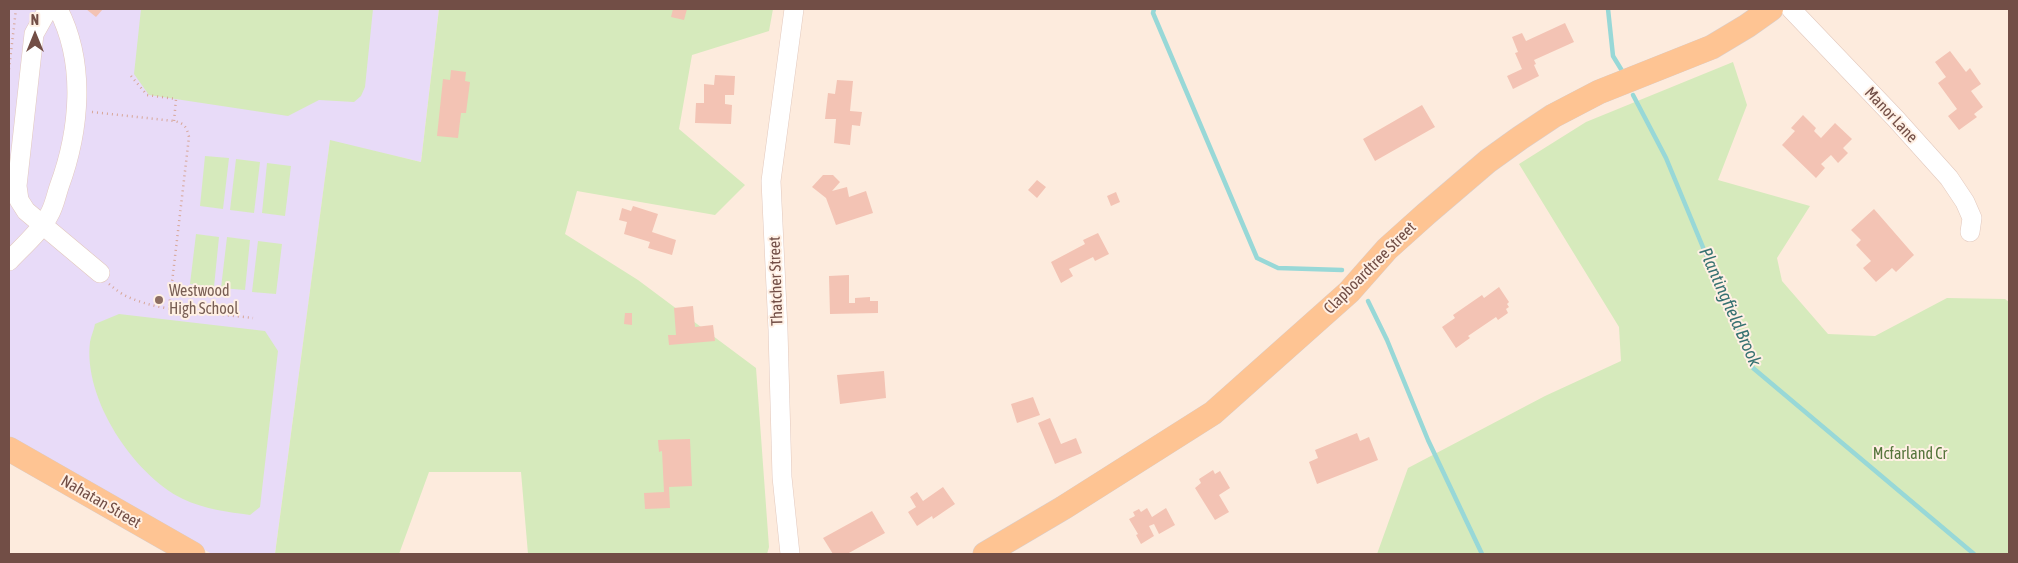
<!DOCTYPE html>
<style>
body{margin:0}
#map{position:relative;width:2018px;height:563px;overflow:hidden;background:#fdebdd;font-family:"Asap Condensed",sans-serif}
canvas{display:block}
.frame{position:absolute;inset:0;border:10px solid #724e46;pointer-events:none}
.north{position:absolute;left:10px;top:10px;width:50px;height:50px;-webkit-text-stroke:4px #fff0e4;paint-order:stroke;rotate:0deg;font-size:14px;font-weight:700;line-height:20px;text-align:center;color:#724e46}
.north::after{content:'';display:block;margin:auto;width:18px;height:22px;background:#724e46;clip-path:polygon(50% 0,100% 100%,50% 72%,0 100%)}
</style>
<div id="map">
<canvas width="2018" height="563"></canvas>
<div class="frame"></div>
<div class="north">N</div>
</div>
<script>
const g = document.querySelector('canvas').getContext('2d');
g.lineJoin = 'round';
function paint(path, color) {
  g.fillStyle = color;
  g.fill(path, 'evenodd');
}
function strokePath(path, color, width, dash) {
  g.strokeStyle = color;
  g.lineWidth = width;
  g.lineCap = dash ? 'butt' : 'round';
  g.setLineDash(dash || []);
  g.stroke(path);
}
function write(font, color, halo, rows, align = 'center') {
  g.font = font + ' "Asap Condensed",sans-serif';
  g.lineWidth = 4;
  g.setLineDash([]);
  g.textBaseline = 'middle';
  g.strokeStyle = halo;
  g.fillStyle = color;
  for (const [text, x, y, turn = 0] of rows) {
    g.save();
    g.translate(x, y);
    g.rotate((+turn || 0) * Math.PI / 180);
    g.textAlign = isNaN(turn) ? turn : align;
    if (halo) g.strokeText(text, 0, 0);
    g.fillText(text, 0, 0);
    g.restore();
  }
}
paint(new Path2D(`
 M9,9H439L421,162L330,141L275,554H212L9,438Z`), '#e8dbf8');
paint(new Path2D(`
 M141,9H373L365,87L361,96L354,102L319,100L288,116L149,95L134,74Z
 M439,9H773L769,31L692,55L679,129L745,185L715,215L577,191L565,234L638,280L756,368L769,547L767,554H528L521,472H429L399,554H275L330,140L421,162Z
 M1733,62L1747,105L1718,180L1810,206L1777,258L1782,281L1828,334L1875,336L1947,298L2005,299L2009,302V554H1377L1408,468L1545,396L1621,361L1619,327L1519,164L1586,122Z
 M205,156L229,158L223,209L200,206Z
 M236,159L260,162L254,213L230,210Z
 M267,163L291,166L285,216L262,213Z
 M196,234L219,237L214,287L190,284Z
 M227,237L250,240L245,290L221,288Z
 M258,241L282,244L276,294L252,292Z
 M119,314L265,331L278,351L260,507L250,515C228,512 204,509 183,499C134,475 83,399 90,342C91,336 94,330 95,324Z`), '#d6eabc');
strokePath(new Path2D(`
 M1154,9L1153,13L1257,258L1278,268L1342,270
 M1608,9L1613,56L1624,74
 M1633,95L1666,158L1753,368L1974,554
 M1368,301L1387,340L1428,440L1482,554`), '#98d8d7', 4.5);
paint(new Path2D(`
 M86,9H103L96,17Z
 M673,9H687L684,20L671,17Z
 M1565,23L1574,42L1534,60L1536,64L1534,65L1539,76L1513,89L1507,76L1522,69L1515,53L1518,52L1512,37L1522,33L1526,41Z
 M1950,51L1966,72L1970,68L1981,84L1971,91L1983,107L1974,114L1977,117L1959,130L1948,116L1957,109L1938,83L1946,77L1935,62Z
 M451,70L466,72L465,81L470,82L466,113H461L458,138L437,136L443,79L450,80Z
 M715,75L735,76L734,95H725V104L732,105L731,124L695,123L696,103H704V84L714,85Z
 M837,80L853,81L850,111L862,112L860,126L852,125L850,145L834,143L836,119H825L828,93L835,94Z
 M1422,105L1435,127L1375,161L1363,139Z
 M1803,115L1816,128L1814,131L1821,138L1835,123L1852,139L1843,148L1848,153L1838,163L1831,155L1821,164L1825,168L1816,178L1782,145L1795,131L1791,128Z
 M823,175H833L840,182L832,191L847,187L849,197L866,191L873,213L836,225L826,198L812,187Z
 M1037,180L1046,187L1037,198L1028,190Z
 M1116,192L1120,202L1111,206L1107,196Z
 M633,206L658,214L652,232L676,240L672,255L648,248L650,242L624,234L627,222L619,220L622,208L631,211Z
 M1874,209L1914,255L1896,272L1892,268L1876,282L1863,268L1871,261L1856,245L1861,240L1851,230Z
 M1098,233L1109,254L1095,261L1093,257L1069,269L1073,276L1061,283L1051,262L1085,244L1083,240Z
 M849,275V303H855V298L870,297V301H878V313L830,314L829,276Z
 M1499,287L1509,302L1507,304L1509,307L1506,309L1508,313L1498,320L1496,317L1468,336L1470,338L1456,348L1442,327L1455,318L1453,315L1482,295L1484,298Z
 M693,306L695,327L713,325L715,341L669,345L668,335H676L674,308Z
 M625,313H632V325L624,324Z
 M884,371L886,398L840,404L837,375Z
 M1033,397L1040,415L1017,423L1011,404Z
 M1050,418L1061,444L1076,438L1082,453L1055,464L1038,423Z
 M1357,433L1360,441L1369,437L1378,460L1317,484L1309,462L1318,458L1315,450Z
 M690,439L692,486L669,487L670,508L645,509L644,493L664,492L662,451L659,452L658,440Z
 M1213,470L1215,474L1220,471L1230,488L1219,495L1229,512L1215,520L1195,488L1201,483L1199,479Z
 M943,487L955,504L933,519L932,516L917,526L908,512L916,507L910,497L917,492L923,501Z
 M1147,508L1152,517L1166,508L1175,525L1159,534L1154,524L1149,526L1154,536L1141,544L1136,535L1138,534L1129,519L1135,516L1133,512L1139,509L1141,512Z
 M872,511L885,533L847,554H833L823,538Z`), '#f3c3b4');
const minor = new Path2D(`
 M48,9L34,34L17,186L19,200L26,211L100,273
 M1791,9L1896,119L1949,178L1965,202L1972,218L1970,232
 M9,261C21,248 41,231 49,215C54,207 56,196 59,187C80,130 86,63 58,9
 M790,554L782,477L778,330L771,181L794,9`);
const major = new Path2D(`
 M9,449L193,554
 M985,554L1063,508L1213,413L1349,292L1387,249L1426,214L1488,161L1520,138L1553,116L1599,92L1712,47L1747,26L1771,9`);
strokePath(minor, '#e2c8bd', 20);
strokePath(major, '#d8cdcb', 25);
strokePath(new Path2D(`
 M9,69L16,9
 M131,76L147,95L176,99L174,121
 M92,112L174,121C184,123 187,127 189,137L169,308
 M109,284C115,289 121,294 128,297C164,313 214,313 253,318`), '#d7a698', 2.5, [1, 4]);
strokePath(minor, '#fff', 19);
strokePath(major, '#fec493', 24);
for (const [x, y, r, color] of [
 [159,300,5,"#8d6e63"]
]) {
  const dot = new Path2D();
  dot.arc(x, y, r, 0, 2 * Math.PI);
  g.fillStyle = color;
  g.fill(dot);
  strokePath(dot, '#fff0e4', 2);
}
write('16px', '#724e46', '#fff0e4', [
 ["Manor Lane",1891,115,47],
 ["Clapboardtree Street",1370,268,-45],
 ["Thatcher Street",776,281,-92],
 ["Nahatan Street",101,502,30]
]);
write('16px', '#785e54', '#fff0e4', [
 ["Westwood",169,291],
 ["High School",169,309]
], 'left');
write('16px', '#55743b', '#fff0e4', [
 ["Mcfarland Cr",1910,454]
]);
write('italic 18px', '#377272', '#fff0e4', [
 ["Plantingfield Brook",1730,307,66]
]);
</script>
